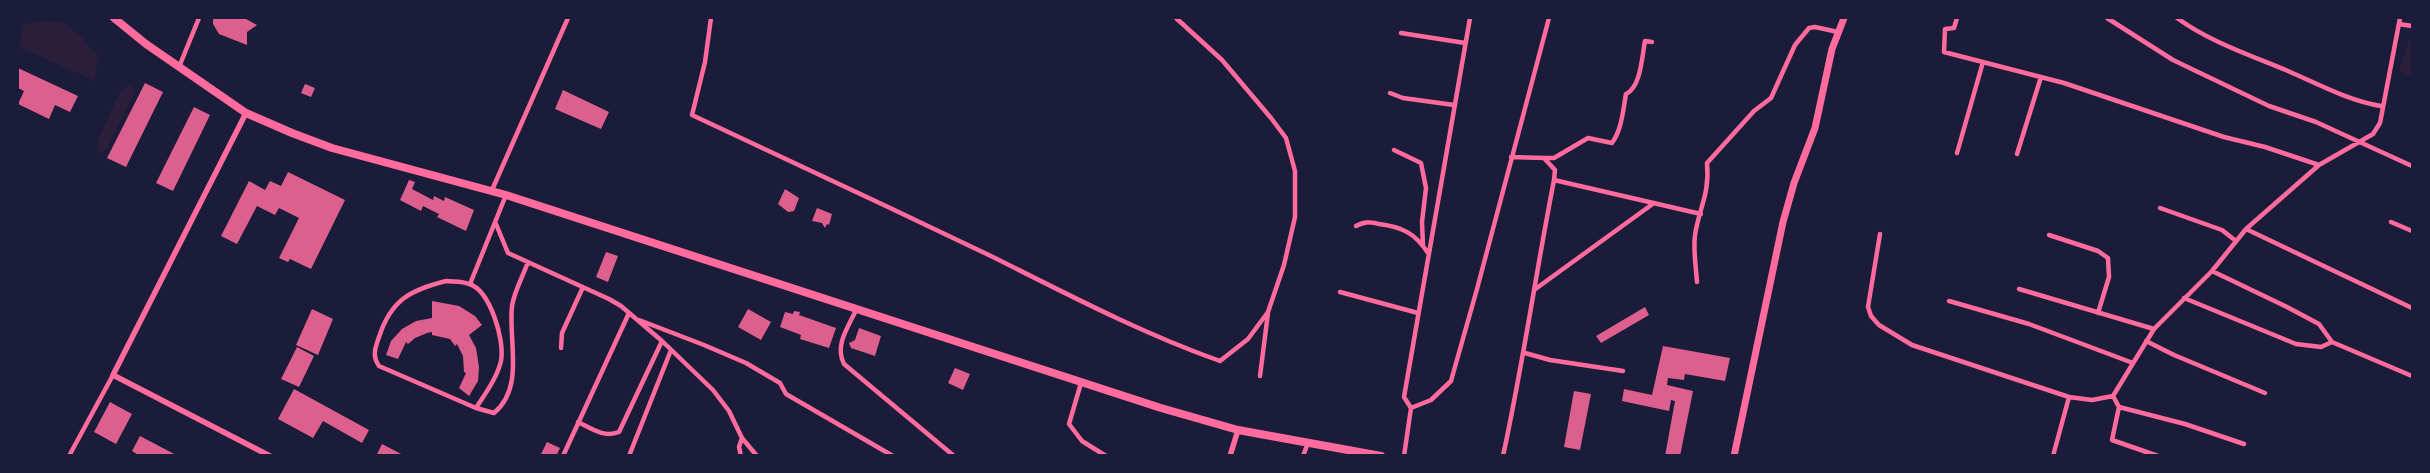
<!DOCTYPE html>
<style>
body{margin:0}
#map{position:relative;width:2430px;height:473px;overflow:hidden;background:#1b1b3a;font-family:Overpass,sans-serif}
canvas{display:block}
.frame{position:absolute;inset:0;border:19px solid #1b1b3a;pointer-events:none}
</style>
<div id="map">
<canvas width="2430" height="473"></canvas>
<div class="frame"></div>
</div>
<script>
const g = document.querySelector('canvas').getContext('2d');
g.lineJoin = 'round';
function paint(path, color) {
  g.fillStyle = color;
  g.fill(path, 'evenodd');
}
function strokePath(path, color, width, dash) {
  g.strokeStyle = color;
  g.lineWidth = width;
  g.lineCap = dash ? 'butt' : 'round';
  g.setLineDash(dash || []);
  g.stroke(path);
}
paint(new Path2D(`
 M41,21L62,22L80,35L98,56L95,81L19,47L23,25Z
 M2409,40H2412V77L2399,71Z
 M130,84L136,90L107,149L98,155L97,142L120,91Z`), '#2a1e3b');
paint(new Path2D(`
 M213,18H244L257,25L247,32V45L219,34L213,24Z
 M18,68L78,96L70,112L55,105L49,119L18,104L24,91L18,88Z
 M145,83L163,92L126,167L107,158Z
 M305,84L315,88L311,97L301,93Z
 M563,90L609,112L601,129L555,109Z
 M194,107L210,115L173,191L156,183Z
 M288,172L345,200L311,269L290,259L288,262L279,258L299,218L279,208L275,215L257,206L237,244L221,236L249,181L265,190L270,181L281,186Z
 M409,180L415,182L412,189L433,200L434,196L444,201L445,197L474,210L466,231L437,217L439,214L423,206L421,211L400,200Z
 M785,189L799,198L794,211L788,212L778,204Z
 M817,208L832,214L829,225L827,224L825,228L822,223L812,221Z
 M606,252L618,256L608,282L596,277Z
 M432,301L459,306L475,316L482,325L469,335L476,348L479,367L478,381L469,396L459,388L466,373L464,372L463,356L457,344L455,346L450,339L432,335V332L427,333L415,338L408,344L406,342L398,359L386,355L391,341L402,329L416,321L432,318Z
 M1645,307L1649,315L1601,343L1596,336Z
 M312,309L333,319L318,355L296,345Z
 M748,309L771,322L761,340L738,327Z
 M794,311L800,312L799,315L836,328L829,348L800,339L801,335L780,327L785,312L793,314Z
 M859,328L881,336L875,356L851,348L849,343L855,340Z
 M1663,346L1730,358L1725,381L1685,374L1684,380L1668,378L1667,385L1693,391L1680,456H1665L1675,401L1671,400L1669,411L1622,401L1624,389L1652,395Z
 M297,347L314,356L299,387L281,379Z
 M955,368L970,374L963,390L948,383Z
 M294,389L369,430L362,443L323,421L313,438L278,419Z
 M1574,391L1591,394L1580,450L1564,447Z
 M110,402L132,414L116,444L94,432Z
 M140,436L178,456H140L132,451Z
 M547,442L560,448L556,456H540Z
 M382,444L405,456H376Z`), '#dd5f8e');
strokePath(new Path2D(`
 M711,18L705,62L692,115C792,162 893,209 993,257C1067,294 1141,333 1220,361L1248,339L1268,312L1284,265L1295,217V171L1286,138L1271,118L1222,60L1176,18
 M1957,18L1954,28L1945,29L1944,52L2064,83L2224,137L2265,147L2319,165
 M2107,18L2173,60L2269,106L2316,122L2412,166
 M2177,18C2210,42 2250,55 2288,71C2318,84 2349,101 2381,106
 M2399,24L2412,26
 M1401,33L1465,43
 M179,67L199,18
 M1390,93L1403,98L1454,105
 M1394,150L1421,163L1426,188L1422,222L1423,246
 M1957,153L1983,62
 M2017,154L2041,77
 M1511,157L1544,158L1555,170L1554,180
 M1544,158H1554L1588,138L1612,143C1622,129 1623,110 1626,94C1641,87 1642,56 1645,41L1652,42
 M492,190L568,18
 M2160,208L2222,230L2236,241
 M2391,222L2412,231
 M496,224L508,253L609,299L621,306L662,341L713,390L729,411L742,438L757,456
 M1356,226C1365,221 1369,222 1379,224C1402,227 1415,233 1428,253
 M2246,229L2412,308
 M1880,234L1868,307L1871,316L1879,325L1912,345L2069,397
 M2049,235L2098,251L2108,258L2109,277L2098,313
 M2212,271L2287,307L2319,324L2332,342
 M446,281C453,282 462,281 469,284C490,290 505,340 501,361C497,378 485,394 476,408L379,366C372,356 375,348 379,337C391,300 410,290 446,281Z
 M1697,282C1696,267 1693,250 1695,235C1699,208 1710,194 1707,163L1754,111L1771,98L1795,45L1809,28L1815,27L1838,32
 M470,284L506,195
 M2019,289L2154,329
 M1534,290L1654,203
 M1340,292L1418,313
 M2184,298L2296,344L2321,347L2332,342L2412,376
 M1949,301L2029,324L2133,363
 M857,308C849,326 834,345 844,364L954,456
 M639,320L704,345L746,363L780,383L786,394L893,456
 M2146,341L2174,355L2265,393
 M561,348L562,333L583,287
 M1525,353L1550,360L1623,371
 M1260,376L1268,313
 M1081,383L1069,424L1082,441L1106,456
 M2113,396L2119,407L2185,424L2244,444
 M2119,407L2112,440L2158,456
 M476,408L494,413C525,387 508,341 512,306C514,292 523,276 528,262
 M1411,408L1404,397L1470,18
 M578,422C592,429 604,438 619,432L662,341
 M69,456L113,375
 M563,456L629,313
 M629,456L671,350
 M741,456L739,447L742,438
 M1303,456L1308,443
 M1404,456L1411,408L1431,400L1451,381L1477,289L1549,18
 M1503,456C1523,364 1536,272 1554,180L1701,214
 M2053,456L2069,397L2092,400L2113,396L2154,329L2212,271L2246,229L2319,165L2373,134L2380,123L2400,18`), '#ff6b9d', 4.5);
strokePath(new Path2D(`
 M246,113L113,375L270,456
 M1230,456L1238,430`), '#ff6b9d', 5.5);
strokePath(new Path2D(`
 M1734,456L1783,222L1794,183L1815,128L1832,49L1844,18`), '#ff6b9d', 7);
strokePath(new Path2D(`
 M114,18L146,44L246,113L292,133L332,148L506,195L1161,408L1238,430L1381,456`), '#ff6b9d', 8);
</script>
